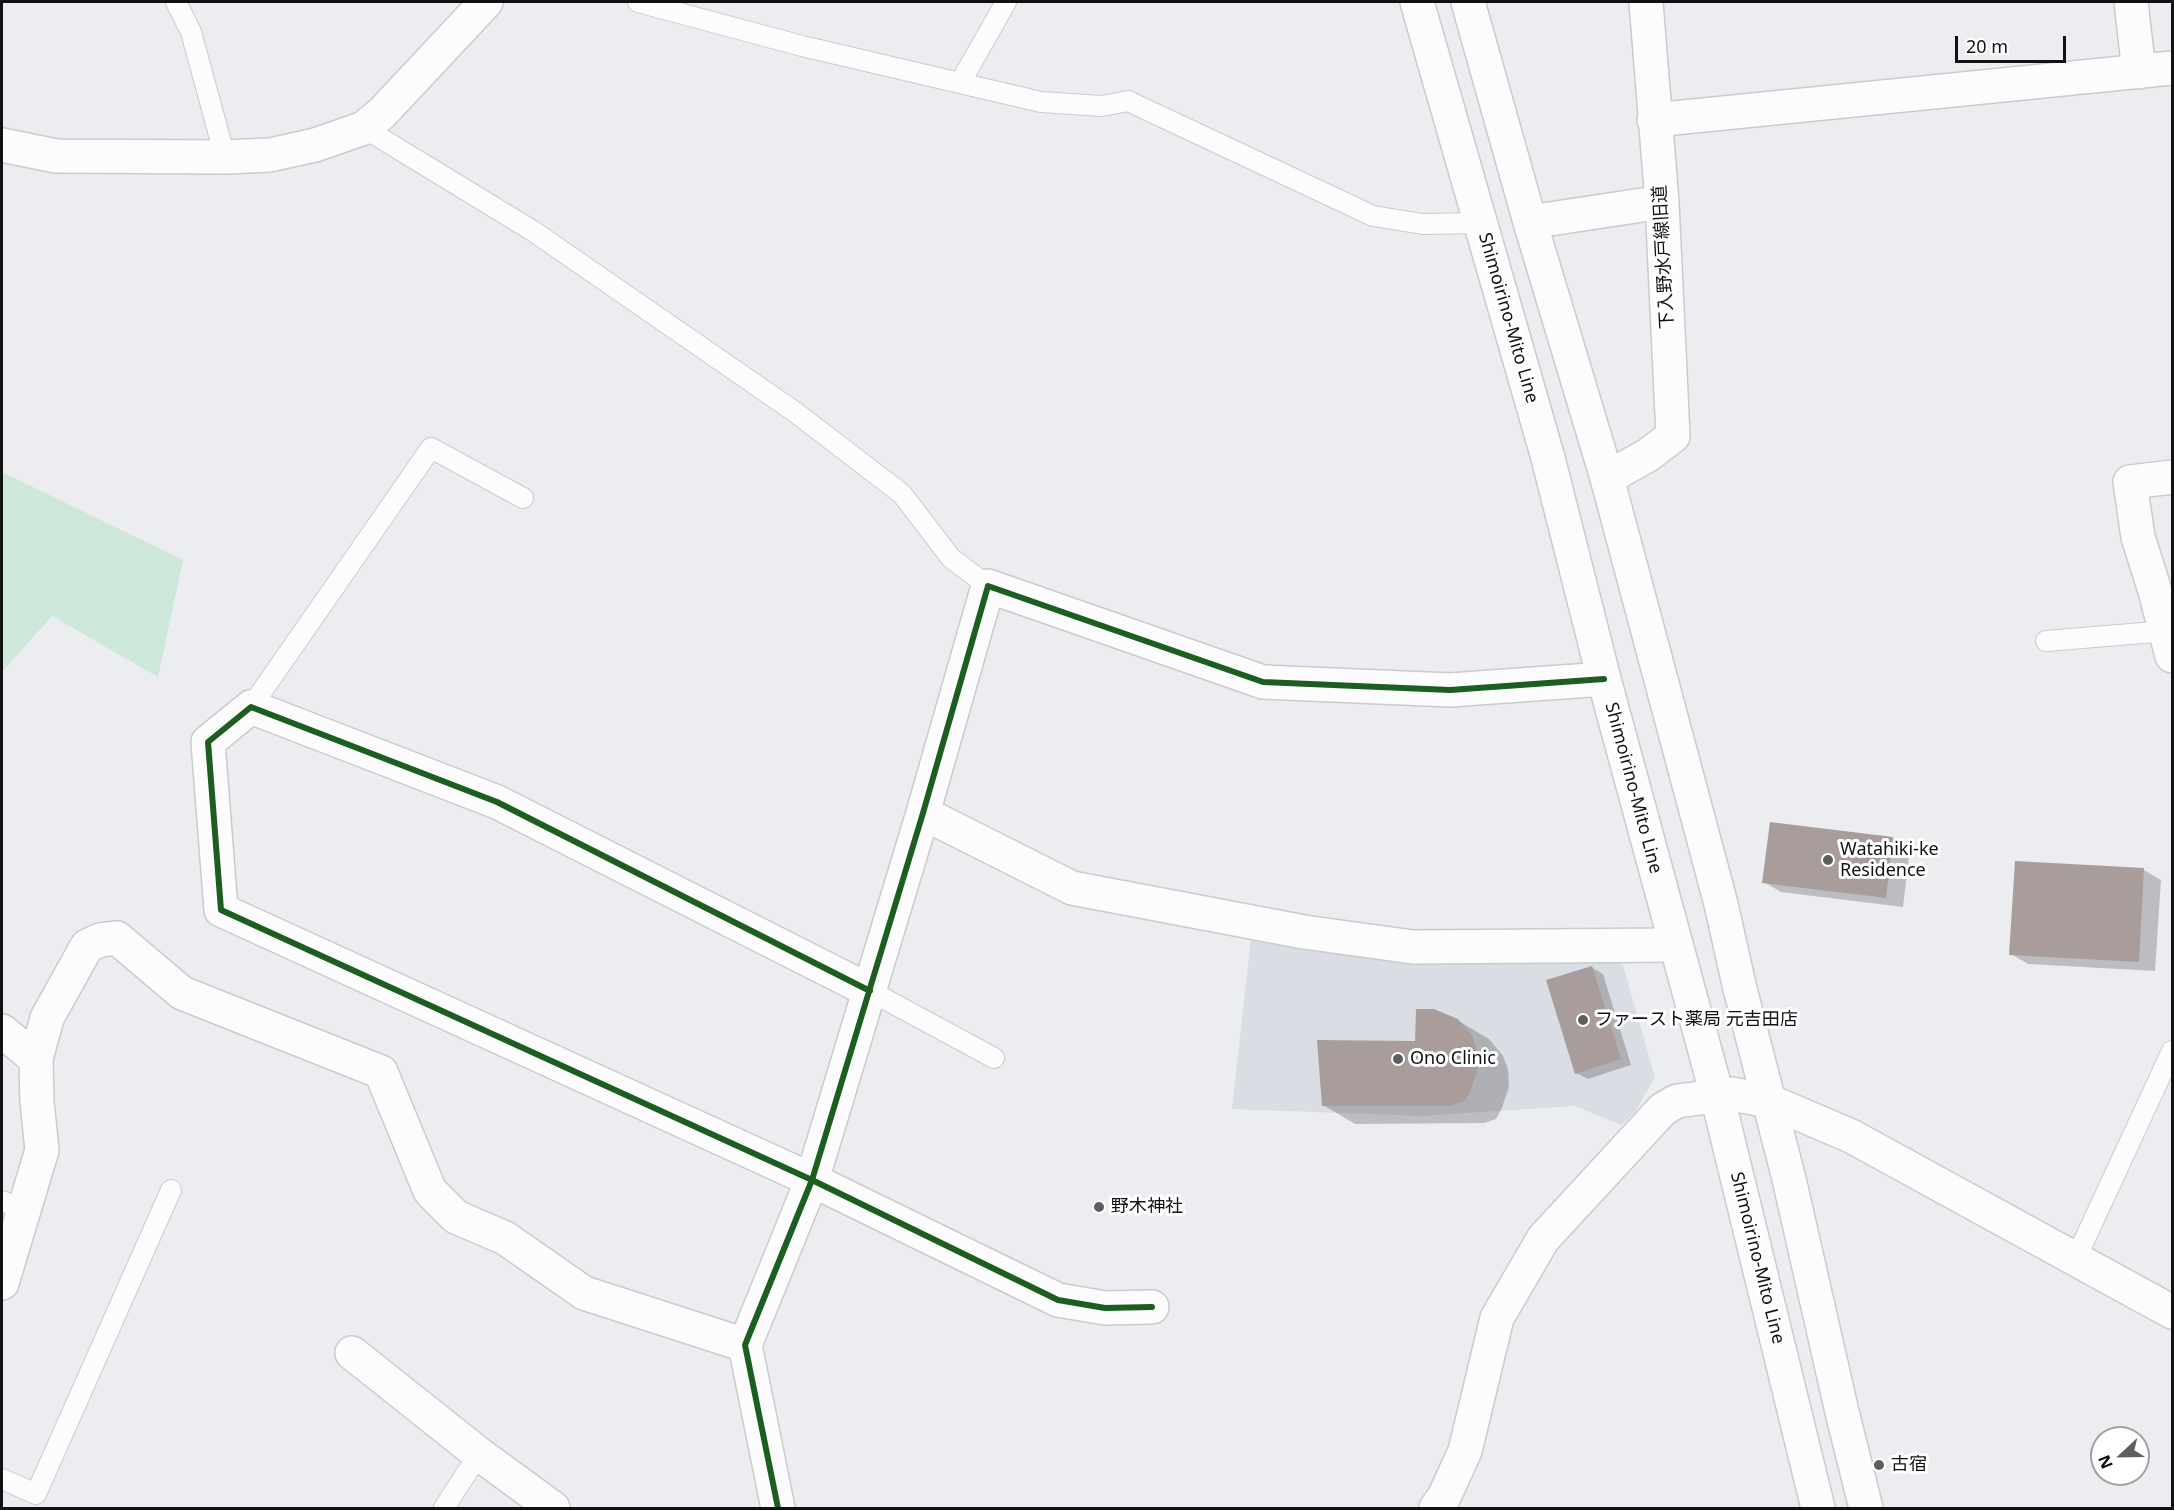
<!DOCTYPE html>
<meta charset="utf-8">
<style>
body{margin:0}
#map{position:relative;width:2174px;height:1510px;overflow:hidden;background:#ecedf0;font-family:"Noto Sans",sans-serif}
canvas{display:block}
.frame{position:absolute;inset:0;border:3px solid #101112;pointer-events:none}
.north{position:absolute;left:2090px;top:1426px;width:60px;height:60px;box-sizing:border-box;background:#fff;border:2px solid #9fa0a0;border-radius:50%;rotate:248deg;font-size:16px;font-weight:700;line-height:24px;text-align:center;color:#101112}
.north::after{content:'';display:block;margin:auto;width:21px;height:27px;background:#5d5e60;clip-path:polygon(50% 0,100% 100%,50% 72%,0 100%)}
.scale{position:absolute;left:1955px;top:36px;width:111px;height:27px;box-sizing:border-box;border:3px solid #101112;border-top:0;padding-left:8px;font-size:18px;line-height:21px;white-space:nowrap;color:#101112;-webkit-text-stroke:4px #fff;paint-order:stroke}
</style>
<div id="map">
<canvas width="2174" height="1510"></canvas>
<div class="frame"></div>
<div class="north">N</div>
<div class="scale">20 m</div>
</div>
<script>
const g = document.querySelector('canvas').getContext('2d');
g.lineJoin = 'round';
function paint(path, color) {
  g.fillStyle = color;
  g.fill(path, 'evenodd');
}
function strokePath(path, color, width, dash) {
  g.strokeStyle = color;
  g.lineWidth = width;
  g.lineCap = dash ? 'butt' : 'round';
  g.setLineDash(dash || []);
  g.stroke(path);
}
function write(font, color, halo, rows, align = 'center') {
  g.font = font + ' "Noto Sans","Noto Sans JP",sans-serif';
  g.lineWidth = 6;
  g.setLineDash([]);
  g.textBaseline = 'middle';
  g.strokeStyle = halo;
  g.fillStyle = color;
  for (const [text, x, y, turn = 0] of rows) {
    g.save();
    g.translate(x, y);
    g.rotate((+turn || 0) * Math.PI / 180);
    g.textAlign = isNaN(turn) ? turn : align;
    if (halo) g.strokeText(text, 0, 0);
    g.fillText(text, 0, 0);
    g.restore();
  }
}
paint(new Path2D(`
 M1251,939L1410,962H1622L1655,1077L1635,1112L1621,1125L1575,1106L1422,1116L1232,1109Z`), '#dbdde4');
paint(new Path2D(`
 M2,472L183,560L158,677L52,616L2,672Z`), '#cde7db');
paint(new Path2D(`
 M1771,823L1893,838L1910,848L1903,907L1781,892L1764,882Z
 M2144,870L2161,880L2155,971L2028,964L2011,954Z
 M1591,967L1603,974L1631,1065L1588,1079L1576,1073Z
 M1457,1020L1489,1039L1503,1056L1508,1069L1509,1087L1501,1110L1496,1119L1484,1123L1355,1124L1323,1105L1416,1042Z`), '#0003');
paint(new Path2D(`
 M1770,822L1893,837L1886,898L1762,883Z
 M2015,861L2144,868L2139,962L2009,955Z
 M1592,966L1621,1059L1575,1074L1546,980Z
 M1416,1009H1434L1458,1019L1472,1036L1477,1050L1478,1068L1470,1092L1464,1101L1451,1106H1322L1317,1040L1415,1041Z`), '#a99d9c');
const lane = new Path2D(`
 M176,2L191,32L225,157
 M638,2L802,46L1041,102L1102,106L1128,101L1373,216L1423,224L1481,223
 M960,83L1006,2
 M364,128L533,231L795,412L902,494L951,558L988,586
 M2046,641L2167,631
 M251,707L431,448L523,498
 M870,991L994,1058
 M2,1201L25,1210
 M2076,1258L2172,1051
 M2,1479L36,1494L171,1190
 M444,1508L479,1454`);
const street = new Path2D(`
 M2131,2L2139,72
 M1654,120L2172,68
 M2,145L56,156L225,157L270,155L315,145L364,128L382,113L486,2
 M1530,222L1662,202
 M2172,477L2130,482L2138,537L2155,591L2172,656
 M1607,478L1648,455L1673,436L1662,202L1646,2
 M923,813L1072,888L1304,932L1413,947L1675,945
 M870,991L497,802L251,707L208,742L221,910L812,1180L1058,1300L1105,1308L1152,1307
 M2,1031L36,1059
 M2,1283L42,1150L37,1102L36,1059L47,1018L87,946L100,940L117,938L182,993L381,1072L430,1191L456,1217L505,1238L584,1293L745,1345
 M352,1353L479,1454L553,1508
 M778,1508L745,1345L812,1180L923,813L988,586L1263,682L1450,690L1604,679
 M1436,1508L1444,1497L1465,1451L1497,1318L1543,1239L1663,1109L1677,1101L1732,1094L1769,1101L1851,1136L2172,1312`);
const secondary = new Path2D(`
 M1417,2L1548,458L1604,679L1717,1095L1818,1508
 M1468,2L1530,222L1607,478L1721,904L1740,989L1789,1179L1842,1412L1866,1508`);
strokePath(lane, '#cacbcd', 22);
strokePath(street, '#cacbcd', 36);
strokePath(secondary, '#cacbcd', 36);
strokePath(lane, '#fcfcfd', 20);
strokePath(street, '#fcfcfd', 33);
strokePath(secondary, '#fcfcfd', 33);
strokePath(new Path2D(`
 M870,991L497,802L251,707L208,742L221,910L812,1180L1058,1300L1105,1308L1152,1307
 M778,1508L745,1345L812,1180L923,813L988,586L1263,682L1450,690L1604,679`), '#1b5e20', 6);
for (const [x, y, r, color] of [
 [1828,860,6,"#5d5e60"],
 [1583,1020,6,"#5d5e60"],
 [1398,1059,6,"#5d5e60"],
 [1099,1207,6,"#5d5e60"],
 [1879,1465,6,"#5d5e60"]
]) {
  const dot = new Path2D();
  dot.arc(x, y, r, 0, 2 * Math.PI);
  g.fillStyle = color;
  g.fill(dot);
  strokePath(dot, '#fff', 2);
}
write('18px', '#101112', '#fff', [
 ["下入野水戸線旧道",1664,257,-93],
 ["Shimoirino-Mito Line",1508,318,74],
 ["Shimoirino-Mito Line",1633,788,75],
 ["Shimoirino-Mito Line",1757,1258,76]
]);
write('18px', '#101112', '#fff', [
 ["Watahiki-ke",1840,850],
 ["Residence",1840,871],
 ["ファースト薬局 元吉田店",1595,1020],
 ["Ono Clinic",1410,1059],
 ["野木神社",1111,1207],
 ["古宿",1891,1465]
], 'left');
</script>
